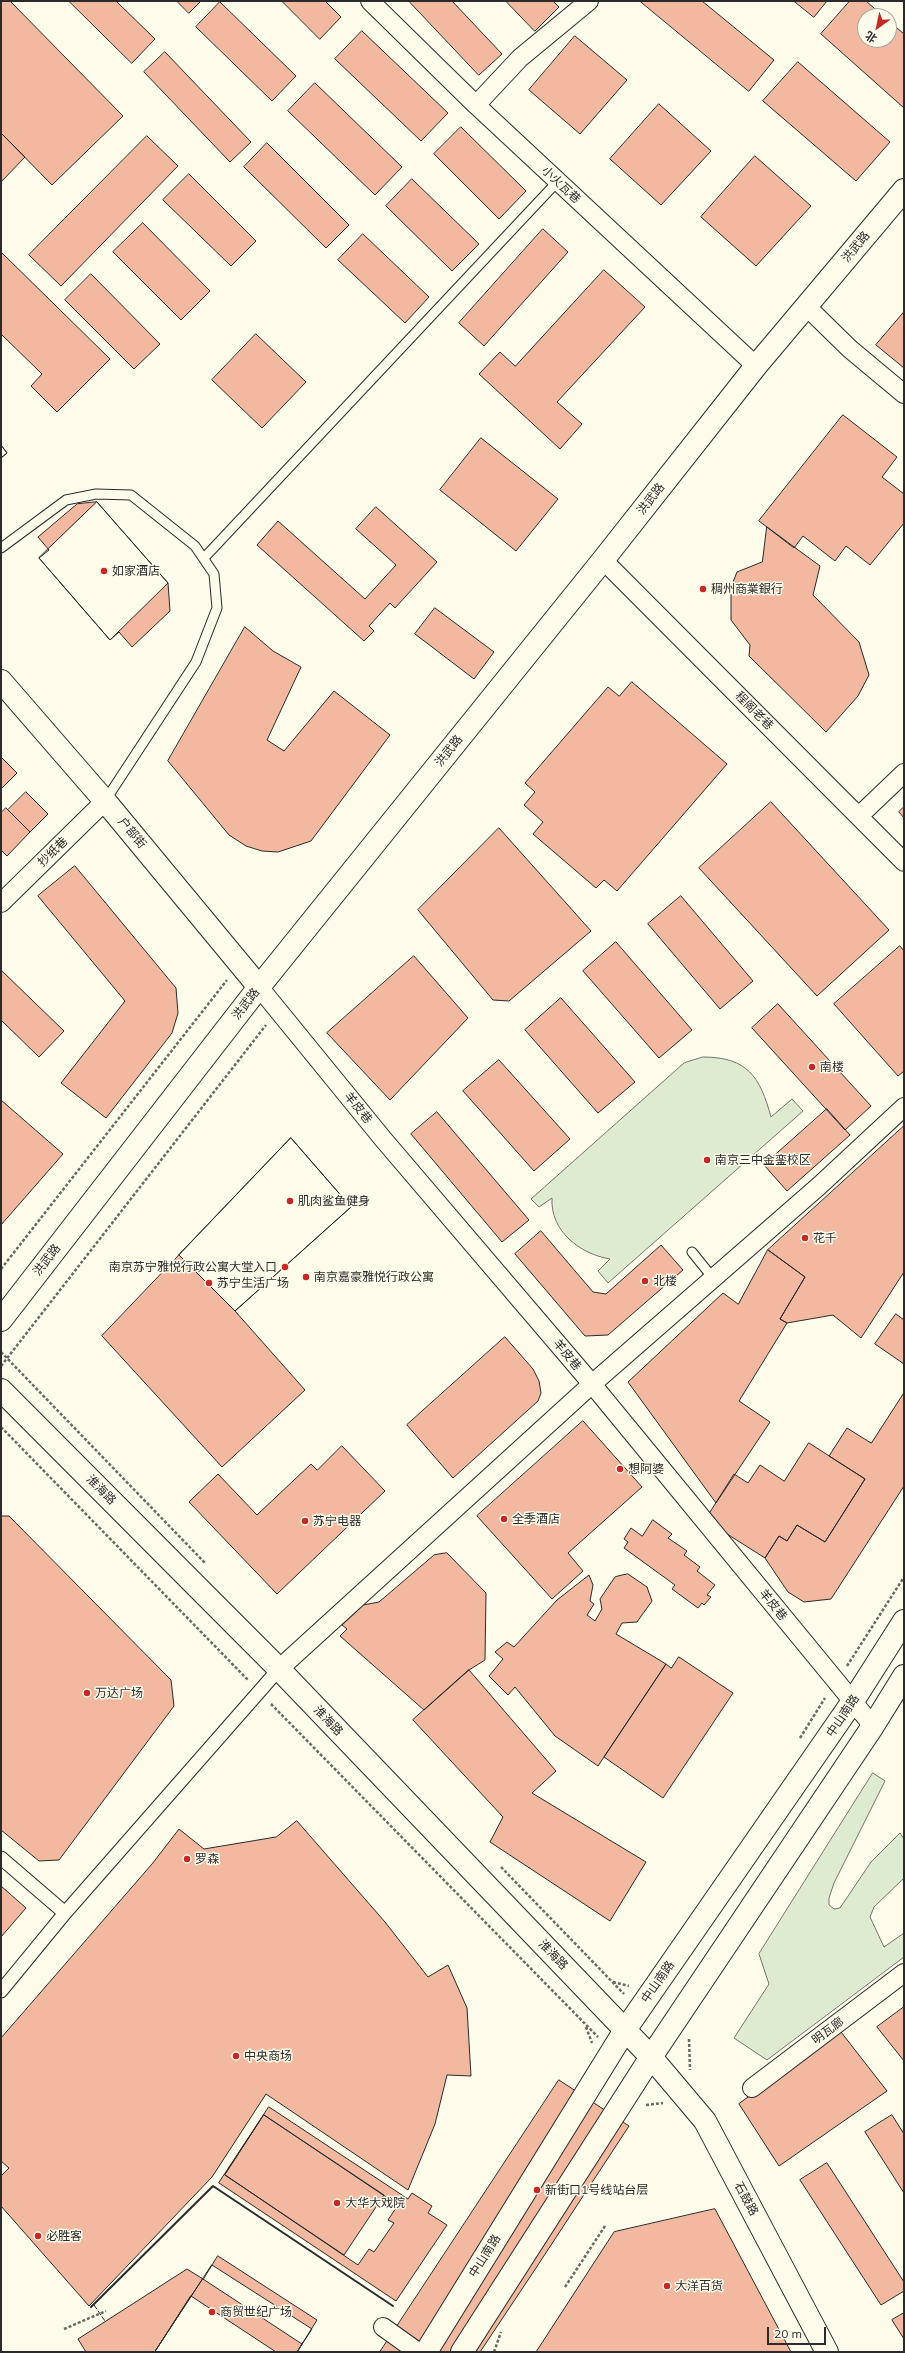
<!DOCTYPE html>
<meta charset="utf-8">
<style>
body{margin:0}
#map{position:relative;width:905px;height:2353px;overflow:hidden;background:#fdfbea;font-family:Mulish,"Noto Sans SC",sans-serif}
canvas{display:block}
.frame{position:absolute;inset:0;border:2px solid #2b2b2b;pointer-events:none}
.north{position:absolute;left:857px;top:8px;width:40px;height:40px;box-sizing:border-box;background:#fdfbea;border:1px solid #a9a89e;border-radius:50%;rotate:213deg;font-size:11px;font-weight:700;line-height:16px;text-align:center;color:#2b2b2b}
.north::after{content:'';display:block;margin:auto;width:14px;height:18px;background:#c62828;clip-path:polygon(50% 0,100% 100%,50% 72%,0 100%)}
.scale{position:absolute;left:767px;top:2327px;width:59px;height:18px;box-sizing:border-box;border:2px solid #2b2b2b;border-top:0;padding-left:5px;font-size:12px;line-height:14px;white-space:nowrap;color:#2b2b2b;-webkit-text-stroke:3px #fdfbea;paint-order:stroke}
</style>
<div id="map">
<canvas width="905" height="2353"></canvas>
<div class="frame"></div>
<div class="north">北</div>
<div class="scale">20 m</div>
</div>
<script>
const g = document.querySelector('canvas').getContext('2d');
g.lineJoin = 'round';
function paint(path, color) {
  g.fillStyle = color;
  g.fill(path, 'evenodd');
}
function strokePath(path, color, width, dash) {
  g.strokeStyle = color;
  g.lineWidth = width;
  g.lineCap = dash ? 'butt' : 'round';
  g.setLineDash(dash || []);
  g.stroke(path);
}
function write(font, color, halo, rows, align = 'center') {
  g.font = font + ' Mulish,"Noto Sans SC",sans-serif';
  g.lineWidth = 3;
  g.setLineDash([]);
  g.textBaseline = 'middle';
  g.strokeStyle = halo;
  g.fillStyle = color;
  for (const [text, x, y, turn = 0] of rows) {
    g.save();
    g.translate(x, y);
    g.rotate((+turn || 0) * Math.PI / 180);
    g.textAlign = isNaN(turn) ? turn : align;
    if (halo) g.strokeText(text, 0, 0);
    g.fillText(text, 0, 0);
    g.restore();
  }
}
const green = new Path2D(`
 M703,1057C748,1057 760,1077 771,1117L792,1099L803,1111L608,1283L598,1271L610,1259C580,1254 550,1231 552,1198L539,1207L531,1199L684,1063Z
 M873,1773L885,1781L834,1883L829,1898V1905L834,1909L840,1908L871,1862L900,1833L904,1839V1878L874,1907L870,1917L884,1947L904,1933V1957L767,2060L734,2038L769,1984L759,1954Z`);
paint(green, '#deebd1');
strokePath(green, '#74746e', 1);
const building = new Path2D(`
 M1,1H10L123,116L52,185L1,133Z
 M69,1H116L155,39L132,63Z
 M177,1H201L189,13Z
 M282,1H325L341,17L320,39Z
 M409,1H452L502,54L479,75Z
 M506,1H553L559,7L535,31Z
 M640,1H702L774,60L749,91Z
 M794,1H827L814,17Z
 M850,1H866L883,16H865V40H889V21L904,34V108L821,34Z
 M220,2L296,76L272,101L196,27Z
 M362,31L448,113L421,141L335,59Z
 M575,36L627,80L580,134L529,90Z
 M165,52L251,142L230,162L144,72Z
 M798,62L890,142L856,181L763,101Z
 M315,83L402,167L375,195L288,111Z
 M659,104L711,151L661,205L610,159Z
 M461,127L526,191L499,219L434,154Z
 M1,133L25,157L1,182Z
 M147,136L178,166L61,286L29,255Z
 M267,143L349,225L326,248L244,167Z
 M755,156L811,206L756,266L701,217Z
 M189,174L256,241L231,266L163,200Z
 M412,179L479,244L452,271L386,206Z
 M143,223L210,291L181,320L113,252Z
 M543,229L568,252L484,346L459,323Z
 M363,234L429,297L405,323L338,260Z
 M1,252L110,359L57,412L31,386L42,374L1,334Z
 M604,270L645,307L557,402L582,424L560,449L479,374L500,352L515,366Z
 M91,274L160,344L134,369L65,300Z
 M904,312V368L876,345Z
 M256,334L306,382L262,428L212,380Z
 M843,415L897,457L882,477L904,494V523L870,565L846,546L835,561L803,536L794,548L759,521Z
 M481,438L558,499L516,551L440,490Z
 M1,445L7,453L1,458Z
 M1,445L7,453L1,458Z
 M97,502L168,583L170,611L132,647L119,632L110,640L39,558L49,550L38,537L77,504Z
 M97,502L168,583L110,640L39,558Z
 M376,507L437,562L395,608L390,603L369,626L374,631L364,641L257,545L278,521L365,599L396,565L356,529Z
 M767,527L820,566L813,595L859,642L869,675L858,696L826,732L749,656L750,645L731,620V587L737,572L762,562Z
 M435,608L494,652L474,679L415,634Z
 M245,627L273,651L301,667L267,740L284,751L334,691L390,735L311,841L278,852L262,851L246,846L229,835L168,761Z
 M632,682L727,764L617,891L604,880L596,888L533,834L543,822L524,805L535,792L525,783L608,687L619,696Z
 M1,757L17,773L1,789Z
 M26,792L48,814L30,832L8,810Z
 M771,802L889,930L817,996L699,868Z
 M904,807V818L899,812Z
 M6,808L30,832L7,856L1,850V813Z
 M499,828L591,931L509,1001L493,1000L418,910Z
 M75,866L176,988L178,1013L172,1033L106,1118L61,1083L125,1001L38,896Z
 M681,896L753,981L720,1009L648,924Z
 M616,942L692,1030L659,1058L583,971Z
 M900,946L904,951V1071L898,1076L834,1004Z
 M414,956L468,1018L390,1100L327,1033Z
 M1,970L64,1031L39,1057L1,1020Z
 M561,998L635,1082L598,1113L525,1030Z
 M778,1004L871,1106L845,1130L752,1028Z
 M499,1060L570,1139L534,1171L463,1091Z
 M1,1100L63,1154L1,1225Z
 M827,1109L850,1135L787,1191L764,1165Z
 M437,1112L529,1220L502,1242L411,1134Z
 M904,1126V1272L861,1338L833,1315L787,1323L780,1319L805,1277L768,1250Z
 M291,1138L351,1207L235,1311L305,1390L222,1467L102,1336Z
 M291,1138L351,1207L235,1311L179,1255Z
 M541,1231L593,1292L606,1294L661,1245L683,1270L608,1335L585,1336L515,1254Z
 M768,1250L805,1277L780,1319L787,1323L739,1401L770,1422L716,1503L628,1382L723,1293L738,1304Z
 M896,1314L904,1320V1364L875,1344Z
 M505,1337L533,1369L539,1381L541,1393L538,1401L453,1478L407,1425Z
 M904,1393V1486L831,1599L804,1602L788,1592L765,1558L779,1536L787,1541L797,1525L825,1542L865,1479L829,1456L847,1428L871,1443Z
 M583,1421L642,1487L568,1553L583,1571L552,1599L477,1516Z
 M809,1443L865,1479L825,1542L797,1525L787,1541L779,1536L765,1558L705,1520L734,1474L748,1483L760,1465L784,1481Z
 M342,1446L385,1491L277,1594L189,1502L218,1474L257,1515L311,1464L317,1470Z
 M1,1516H9L171,1680L174,1706L59,1860L39,1861L1,1830Z
 M653,1520L672,1534L668,1538L687,1551L684,1555L700,1567L697,1571L715,1585L707,1595L711,1597L704,1605L702,1603L698,1608L672,1589L675,1585L624,1548L628,1542L624,1539L631,1528L642,1536Z
 M447,1553L486,1593L485,1660L469,1670L424,1710L340,1636L347,1629L342,1625L363,1605L379,1602L434,1555Z
 M628,1574L647,1587L652,1601L637,1622L622,1623L616,1634L666,1664L598,1766L555,1736L515,1687L508,1695L489,1676L503,1659L495,1652L507,1642L514,1647L557,1600L589,1575L593,1585L590,1601L594,1604L587,1615L595,1621L602,1609L600,1599L615,1577Z
 M679,1657L733,1693L663,1798L604,1757L666,1664L671,1668Z
 M469,1670L556,1771L532,1793L646,1862L610,1921L490,1842L503,1817L413,1720Z
 M297,1821L385,1922L428,1977L448,1965L467,2008L471,2076L447,2075L435,2124L408,2190L266,2094L212,2177L89,2306L1,2206V2176L9,2168L1,2161V2038L152,1864L179,1829L204,1849L276,1837Z
 M1,1886L26,1908L1,1937Z
 M904,2007V2061L877,2027Z
 M841,2032L887,2091L779,2166L739,2104Z
 M559,2080L629,2126L536,2268L480,2352H380Z
 M269,2107L408,2199L412,2193L432,2206L428,2213L447,2225L396,2301L219,2183Z
 M264,2115L398,2205L388,2220L394,2223L374,2252L369,2249L358,2265L225,2175Z
 M264,2115L384,2195L344,2255L225,2175Z
 M892,2115L904,2134V2193L865,2132Z
 M827,2163L904,2282V2291L881,2305L800,2180Z
 M715,2209L791,2352H536L614,2232Z
 M218,2256L317,2320L297,2352H86L78,2339L187,2269L203,2279Z
 M212,2265L312,2329L297,2352H155Z
 M203,2279L302,2344L297,2352H155Z
 M191,2296L276,2352H155Z
 M904,2313V2339L892,2320Z`);
paint(building, '#f2b8a0');
strokePath(building, '#2b2b2b', 1);
const service = new Path2D(`
 M1,548L66,500L96,494L131,495L195,546L214,574L217,608L196,662L105,801
 M204,558L558,181
 M692,1252L713,1278`);
const pedestrian = new Path2D(`
 M1,1858L65,1913
 M1,1991L65,1913L279,1669`);
const minor = new Path2D(`
 M370,1L476,105L756,366
 M476,105L520,58L589,1
 M806,306L850,349L904,394
 M603,560L904,862
 M859,816L904,773
 M1,903L105,801
 M259,987L383,1139L592,1384L873,1726
 M279,1669L592,1384L819,1186L904,1107
 M752,2088L904,1973
 M383,2327L418,2352`);
const tertiary = new Path2D(`
 M651,2057L705,2121L827,2352`);
const secondary = new Path2D(`
 M1,681L105,801L259,987
 M1,1320L259,987L603,560L756,366L904,190
 M1,1390L279,1669L651,2057`);
const primary = new Path2D(`
 M426,2352L625,2030L853,1701L904,1621
 M462,2352L651,2057L873,1726L904,1676`);
strokePath(service, '#2b2b2b', 11);
strokePath(pedestrian, '#2b2b2b', 15);
strokePath(minor, '#2b2b2b', 20);
strokePath(tertiary, '#2b2b2b', 24);
strokePath(secondary, '#2b2b2b', 24);
strokePath(primary, '#2b2b2b', 24);
strokePath(new Path2D(`
 M1,1269L227,980
 M1,1352L206,1564
 M1,1366L266,1025
 M1,1427L248,1680
 M847,1666L904,1577
 M271,1704L598,2037
 M800,1738L825,1698
 M501,1867L624,1994
 M613,1982L629,1986
 M586,2027L592,2043
 M689,2039L690,2070
 M646,2105L663,2103
 M565,2287L605,2226
 M64,2329L106,2311
 M494,2352L501,2332`), '#6a6964', 2.5, [3, 2]);
strokePath(service, '#fdfbea', 9);
strokePath(pedestrian, '#fdfbea', 13);
strokePath(minor, '#fdfbea', 18);
strokePath(tertiary, '#fdfbea', 22);
strokePath(secondary, '#fdfbea', 22);
strokePath(primary, '#fdfbea', 22);
strokePath(new Path2D(`
 M94,2305L105,2321`), '#2b2b2b', 1, [5, 2]);
strokePath(new Path2D(`
 M91,2307L213,2186L393,2306`), '#2b2b2b', 2);
for (const [x, y, r, color] of [
 [104,571,4,"#c62828"],
 [703,589,4,"#c62828"],
 [812,1067,4,"#c62828"],
 [707,1160,4,"#c62828"],
 [290,1201,4,"#c62828"],
 [805,1238,4,"#c62828"],
 [285,1267,4,"#c62828"],
 [306,1277,4,"#c62828"],
 [645,1281,4,"#c62828"],
 [209,1283,4,"#c62828"],
 [620,1469,4,"#c62828"],
 [504,1519,4,"#c62828"],
 [305,1521,4,"#c62828"],
 [87,1693,4,"#c62828"],
 [187,1859,4,"#c62828"],
 [236,2056,4,"#c62828"],
 [537,2190,4,"#c62828"],
 [337,2203,4,"#c62828"],
 [38,2236,4,"#c62828"],
 [667,2286,4,"#c62828"],
 [212,2312,4,"#c62828"]
]) {
  const dot = new Path2D();
  dot.arc(x, y, r, 0, 2 * Math.PI);
  g.fillStyle = color;
  g.fill(dot);
  strokePath(dot, '#fdfbea', 1.5);
}
write('12px', '#2b2b2b', '#fdfbea', [
 ["小火瓦巷",561,185,43],
 ["洪武路",856,247,-50],
 ["洪武路",651,499,-52],
 ["程阁老巷",754,711,45],
 ["洪武路",449,751,-51],
 ["户部街",132,833,50],
 ["抄纸巷",53,852,-44],
 ["洪武路",246,1004,-52],
 ["羊皮巷",358,1108,51],
 ["洪武路",47,1260,-52],
 ["羊皮巷",567,1355,50],
 ["淮海路",101,1490,45],
 ["羊皮巷",773,1605,51],
 ["中山南路",843,1716,-56],
 ["淮海路",328,1721,46],
 ["淮海路",553,1955,46],
 ["中山南路",658,1982,-55],
 ["明瓦廊",828,2031,-37],
 ["石鼓路",746,2199,62],
 ["中山南路",485,2256,-58]
]);
write('12px', '#2b2b2b', '#fdfbea', [
 ["如家酒店",112,571],
 ["稠州商業銀行",711,589],
 ["南楼",820,1067],
 ["南京三中金銮校区",715,1160],
 ["肌肉鲨鱼健身",298,1201],
 ["花千",813,1238],
 ["南京苏宁雅悦行政公寓大堂入口",277,1267,"right"],
 ["南京嘉豪雅悦行政公寓",314,1277],
 ["北楼",653,1281],
 ["苏宁生活广场",217,1283],
 ["想阿婆",628,1469],
 ["全季酒店",512,1519],
 ["苏宁电器",313,1521],
 ["万达广场",95,1693],
 ["罗森",195,1859],
 ["中央商场",244,2056],
 ["新街口1号线站台层",545,2190],
 ["大华大戏院",345,2203],
 ["必胜客",46,2236],
 ["大洋百货",675,2286],
 ["商贸世纪广场",220,2312]
], 'left');
</script>
